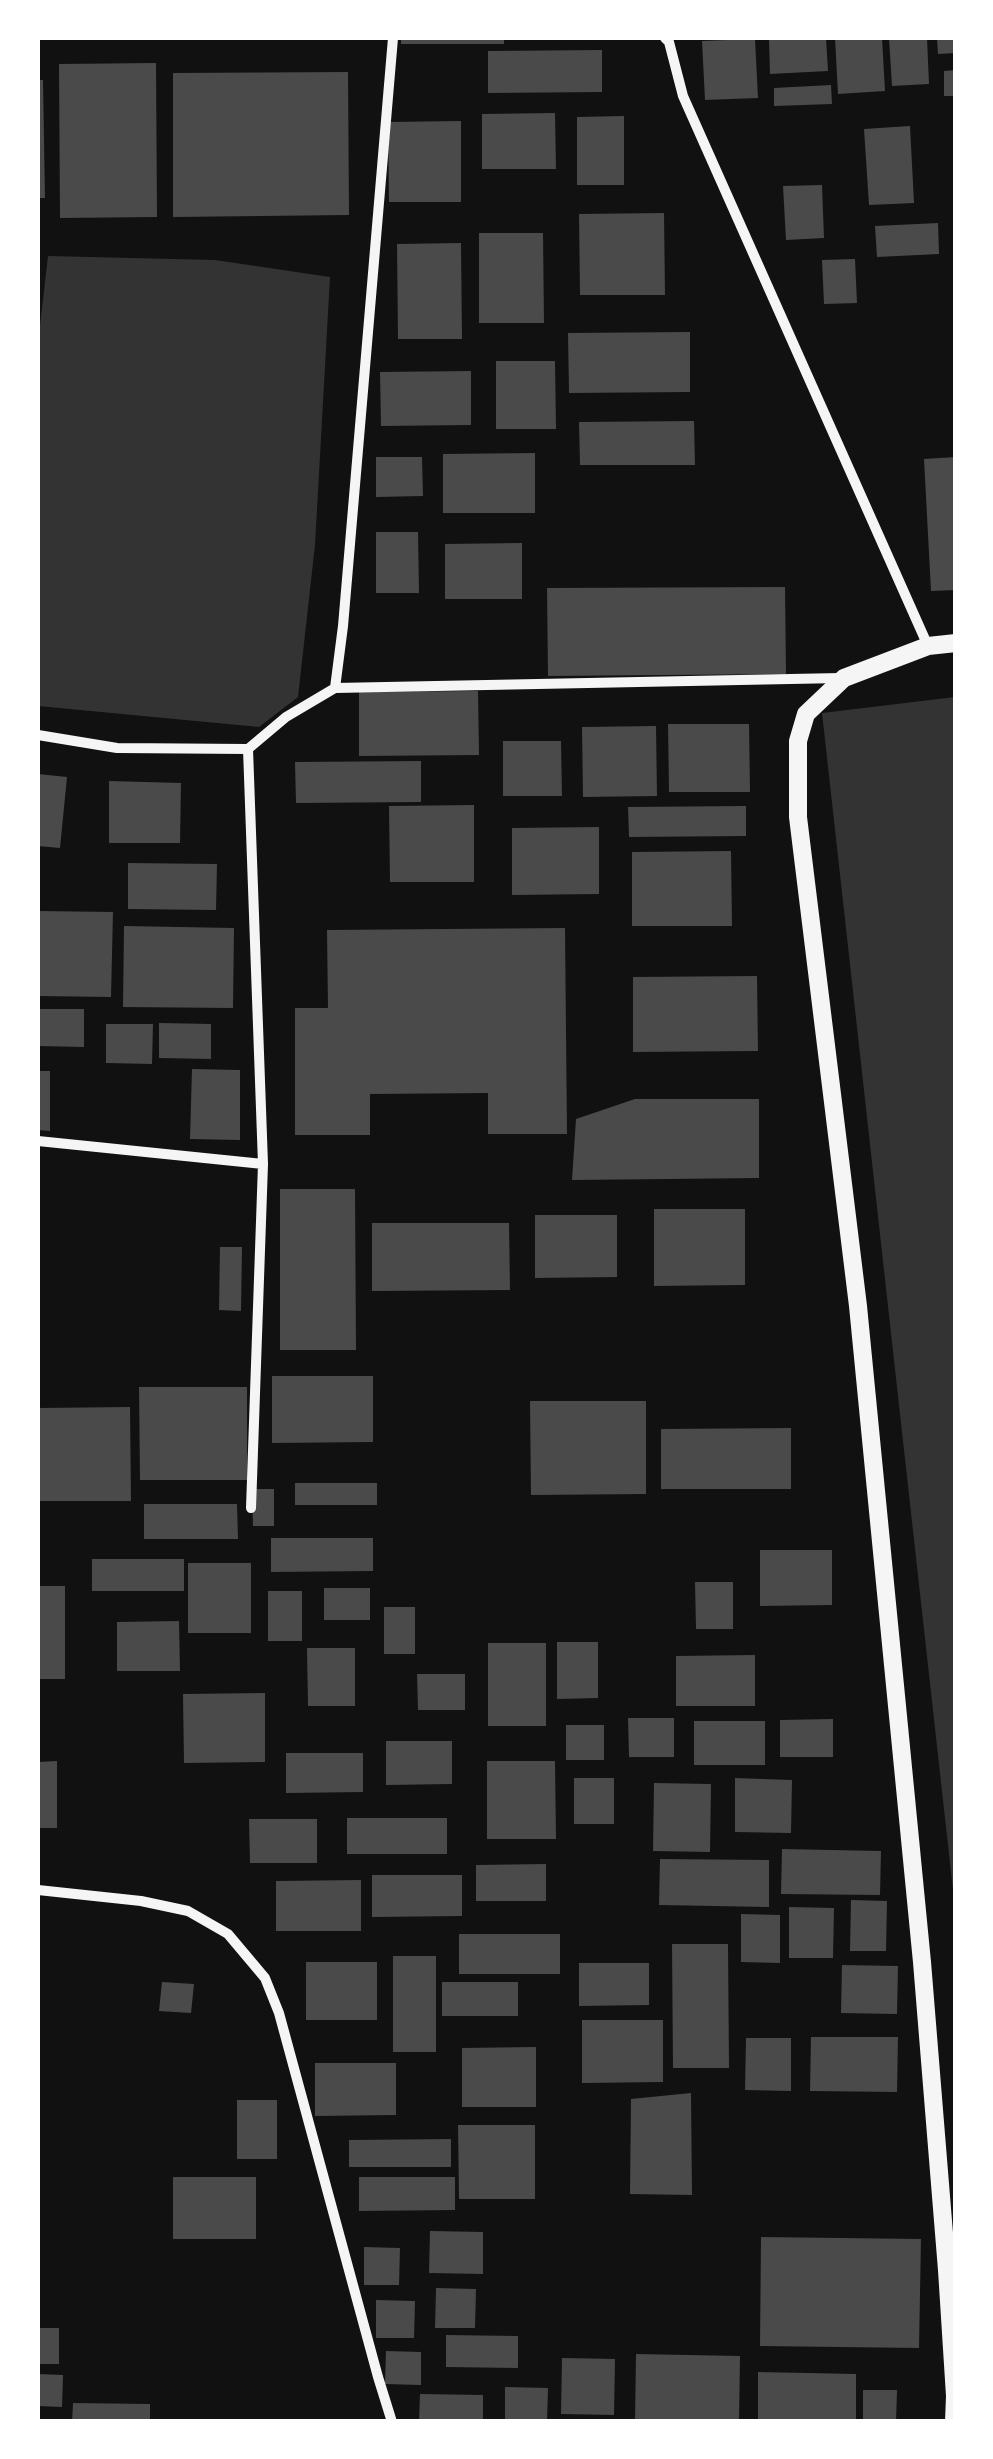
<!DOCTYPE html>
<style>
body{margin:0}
#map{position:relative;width:993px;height:2459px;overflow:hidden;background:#111;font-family:"Space Grotesk",sans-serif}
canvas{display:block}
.frame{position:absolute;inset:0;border:40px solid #fff;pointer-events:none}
</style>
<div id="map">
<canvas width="993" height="2459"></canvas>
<div class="frame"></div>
</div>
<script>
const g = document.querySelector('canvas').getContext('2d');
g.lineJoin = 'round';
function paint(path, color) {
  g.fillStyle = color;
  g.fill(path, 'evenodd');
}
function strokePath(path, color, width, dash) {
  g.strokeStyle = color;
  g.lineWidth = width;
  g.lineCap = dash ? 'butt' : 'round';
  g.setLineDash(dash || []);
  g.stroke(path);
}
paint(new Path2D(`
 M48,256L215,260L330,277L315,545L298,697L259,727L38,706V343Z
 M955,697H956L955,1908L822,713Z`), '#333');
paint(new Path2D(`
 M401,38H504V44H401Z
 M826,38L828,71L770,74L769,39Z
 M835,38H882L885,91L838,94Z
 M889,38H927L929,84L892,86Z
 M937,38H956V53L938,54Z
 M755,39L758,98L705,100L702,41Z
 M602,50V92L488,93V51Z
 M156,63L157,217L60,218L59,64Z
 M956,70V96H944V71Z
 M348,72L349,215L173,217V73Z
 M38,80H43L45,198H38Z
 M831,85L832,104L774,106V88Z
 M555,113L556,169H482V114Z
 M624,116V185H577V117Z
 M461,121V202H389L388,122Z
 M910,126L914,203L869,205L864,129Z
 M822,185L824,238L786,240L783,186Z
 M664,213L665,295H580L579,214Z
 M938,223L939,254L877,257L875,226Z
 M479,233H543L544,323H479Z
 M461,243L462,339H398L397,244Z
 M855,259L857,303L824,304L822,260Z
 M690,332V392L569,393L568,333Z
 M496,361H555L556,429H496Z
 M471,371V425L381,426L380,372Z
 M694,421L695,465H580L579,422Z
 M535,453V513H443V454Z
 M376,457H422L423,496L376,497Z
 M956,457V590L931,591L924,459Z
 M376,532H418L419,593H376Z
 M522,543V599H445V544Z
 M785,587L786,674L548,676L547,588Z
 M478,691L479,755L359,756V692Z
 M668,724H749L750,792H669Z
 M656,726L657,796L583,797L582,727Z
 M503,741H561L562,796H503Z
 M421,761V802L296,803L295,762Z
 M38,774L67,777L60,848L38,846Z
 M109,781L181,783L180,843H109Z
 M474,805V882H390L389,806Z
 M746,806V836L629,837L628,807Z
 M599,827V894L512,895V828Z
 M731,851L732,926H632V852Z
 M128,863L217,864L216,910L128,909Z
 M38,911L113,912L111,997L38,996Z
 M124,926L234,928L233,1008L123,1007Z
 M565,928L567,1134H488V1093L370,1094V1135H295V1008H328L327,930Z
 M757,976L758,1051L633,1052V977Z
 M38,1009H84V1047L38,1046Z
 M159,1023L211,1024V1059L159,1058Z
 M106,1024H153L152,1064L106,1063Z
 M192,1069L240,1070V1140L190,1139Z
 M38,1071H50V1131L38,1130Z
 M635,1099H759V1178L572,1180L576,1119Z
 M280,1189H355L356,1350H280Z
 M654,1209H745V1285L654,1286Z
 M535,1215H617V1277L535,1278Z
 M372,1223H509L510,1290L372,1291Z
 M220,1247H242L241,1311L219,1310Z
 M272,1376H373V1442L272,1443Z
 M139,1387H247V1480H140Z
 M530,1401H646V1494L531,1495Z
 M130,1407L131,1501H38V1408Z
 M791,1428V1489H661V1429Z
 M295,1483H377V1505H295Z
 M252,1489H274V1526H253Z
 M144,1504H237L238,1539H144Z
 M271,1538H373V1571L271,1572Z
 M760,1550H832V1605L760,1606Z
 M92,1559H184V1591H92Z
 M188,1563H251V1633H188Z
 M695,1582H733V1629H696Z
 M38,1586H65V1679H38Z
 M324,1588H370V1620H324Z
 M268,1591H302V1641H268Z
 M384,1607H415V1654H384Z
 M179,1621L180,1671H117V1622Z
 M557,1642H598V1698L557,1699Z
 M488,1643H546V1726H488Z
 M307,1648H355V1706H308Z
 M755,1655V1706H676V1656Z
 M417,1674H465V1710H418Z
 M265,1693V1762L184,1763L183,1694Z
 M628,1718H674V1757H629Z
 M833,1719V1757H780V1720Z
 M694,1721H765V1765H694Z
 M566,1725H604V1760H566Z
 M386,1741H452V1784L386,1785Z
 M286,1753H363V1792L286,1793Z
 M57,1761V1828H38V1762Z
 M487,1761H555L556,1839H487Z
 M574,1778H614V1824H574Z
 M735,1778L792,1780L791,1833L735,1832Z
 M654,1783L711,1784L710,1852L653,1851Z
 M347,1818H447V1854H347Z
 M249,1819H317V1863H250Z
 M782,1849L881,1851L880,1895L781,1894Z
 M660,1859L769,1860V1907L659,1905Z
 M546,1864V1901H476V1865Z
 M372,1875H462V1916L372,1917Z
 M361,1880V1931H276V1881Z
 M851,1900L887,1901L886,1951H850Z
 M789,1907L834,1908L833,1958H789Z
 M741,1914L780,1915V1963L741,1962Z
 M459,1934H560V1974H459Z
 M672,1944H728L729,2068H673Z
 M393,1956H436V2052H393Z
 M306,1962H377V2020H306Z
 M579,1963H649V2005L579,2006Z
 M842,1965L898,1966L897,2014L841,2013Z
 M162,1982L194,1984L191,2013L159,2011Z
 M442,1982H518V2016H442Z
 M582,2020H663V2082L582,2083Z
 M811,2037H898L897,2092L810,2091Z
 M746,2038H791V2091L745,2090Z
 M536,2047V2107H462V2048Z
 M315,2063H396V2115L315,2116Z
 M691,2093L692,2195L630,2194L631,2099Z
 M237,2100H277V2159H237Z
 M458,2125H535V2199H459Z
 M451,2139V2167H349V2140Z
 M173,2177H256V2239H173Z
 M359,2177H455V2210L359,2211Z
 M430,2231L483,2232V2274L429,2273Z
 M761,2237L921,2239L919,2348L760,2346Z
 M364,2247L400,2248L399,2285H364Z
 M436,2288L476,2289L475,2328H435Z
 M376,2300L415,2301L414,2338H376Z
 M38,2328H59V2364H38Z
 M446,2335L518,2336V2368L446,2367Z
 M386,2351L421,2352V2385L385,2384Z
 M636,2354L740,2356L739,2422H635Z
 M562,2358L615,2359L614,2415L561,2414Z
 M758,2372L856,2374V2422H758Z
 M38,2374L63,2375L62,2407L38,2406Z
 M505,2387L548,2388L547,2422H505Z
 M863,2390H897L896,2422H863Z
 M420,2394L483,2395V2422H419Z
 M73,2403L150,2404V2422H72Z`), '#4a4a4a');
strokePath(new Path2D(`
 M665,38L669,42L683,96L928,646
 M335,688L343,626L393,38
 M38,735L117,748L248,749L286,717L335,688L841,678
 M248,749L263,1164L251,1508
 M38,1141L263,1164
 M38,1890L141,1901L188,1911L228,1934L265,1978L279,2013L378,2377L392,2422`), '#f5f5f5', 10);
strokePath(new Path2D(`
 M954,2422L955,2396L947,2270L922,1962L858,1306L798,817V741L806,714L844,678L928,646L956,643`), '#f5f5f5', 18);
</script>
